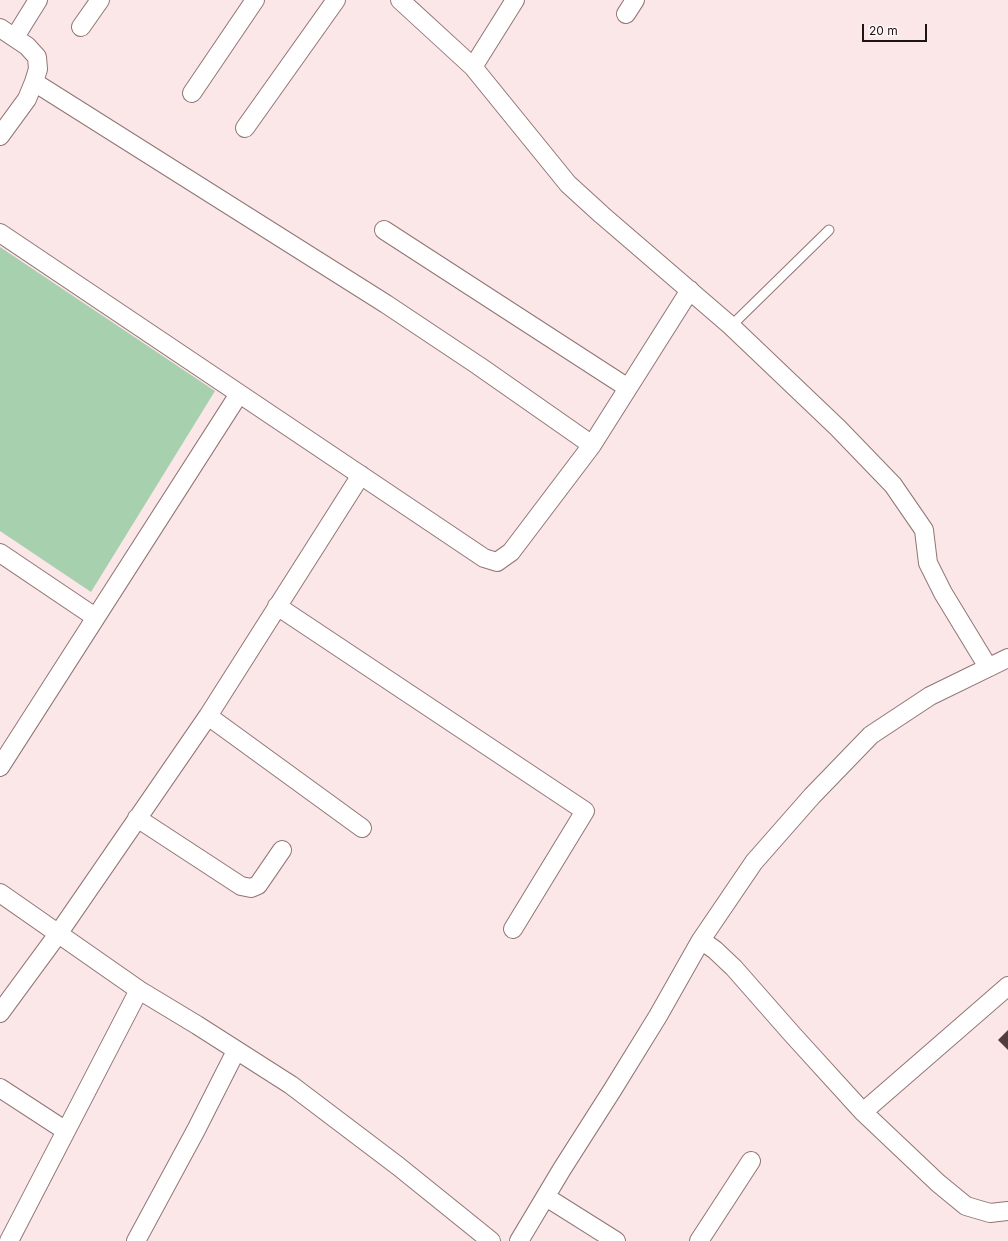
<!DOCTYPE html>
<html>
<head>
<meta charset="utf-8">
<style>
  body { margin:0 }
  #map { position:relative; width:1008px; height:1241px; overflow:hidden; background:#fbe7e8; font-family:Inter,sans-serif }
  canvas { display:block }
  .scale { position:absolute; left:862px; top:24px; width:65px; height:18px; box-sizing:border-box; border:2px solid #1d1313; border-top:0; padding-left:5px; font-size:12px; line-height:14px; white-space:nowrap; color:#1d1313; -webkit-text-stroke:3px #fff8f8; paint-order:stroke }
</style>
</head>
<body>
<div id="map">
<canvas width="1008" height="1241"></canvas>
<div class="scale">20 m</div>
</div>
<script>
const c = document.querySelector('canvas').getContext('2d');
c.lineJoin = 'round';
function fill(path, color) { c.fillStyle = color; c.fill(path, 'evenodd'); }
const shape = rows => new Path2D(rows.map(r => 'M' + r).join(''));
function strokePath(path, color, width, dash) { c.strokeStyle = color; c.lineWidth = width; c.lineCap = dash ? 'butt' : 'round'; c.setLineDash(dash || []); c.stroke(path); }
const green = shape([
  [0,247,215,391,91,592,0,531]
]);
const building = shape([
  [1008,1030,1008,1050,998,1040]
]);
const service = shape([
  [731,326,829,230]
]);
const minor = shape([
  [400,0,473,67,568,184,602,215,731,326,838,428,893,485,924,530,928,563,943,593,988,667],
  [626,14,635,0],
  [81,27,100,0],
  [0,28,27,46,37,57,38,69,34,82,27,99,0,136],
  [15,37,38,0],
  [473,67,515,0],
  [34,82,386,304,479,366,592,445],
  [192,93,255,0],
  [245,128,336,0],
  [384,230,628,388],
  [0,233,484,558,497,562,511,552,592,445,690,290],
  [0,553,95,617],
  [277,606,585,811,513,929],
  [208,716,362,828],
  [0,767,239,394],
  [137,818,241,886,251,888,258,885,282,850],
  [0,893,139,990,197,1025,291,1085,398,1166,491,1241],
  [701,940,715,950,734,968,792,1034,863,1112,938,1183,966,1206,990,1213,1008,1211],
  [0,1013,58,934,208,716,361,475],
  [0,1088,66,1131],
  [863,1112,1008,986],
  [546,1197,616,1241],
  [9,1241,139,990],
  [136,1241,196,1130,236,1051],
  [519,1241,562,1169,613,1089,658,1016,701,940,754,862,812,796,871,735,930,696,1008,658],
  [699,1241,751,1161]
]);
fill(green, '#a7d0ae');
fill(building, '#553c3d');
strokePath(service, '#917575', 11);
strokePath(minor, '#917575', 20);
strokePath(service, '#fff', 9);
strokePath(minor, '#fff', 18);
</script>
</body>
</html>
